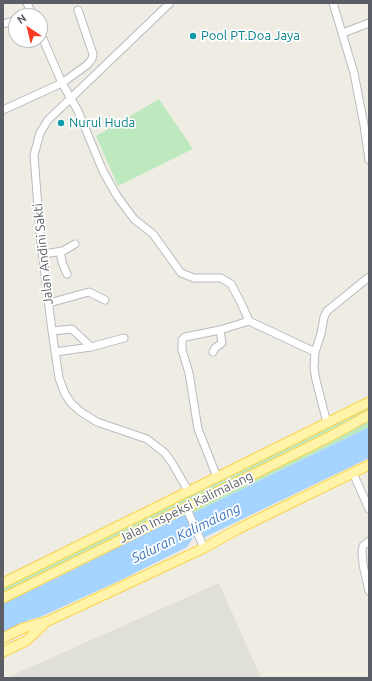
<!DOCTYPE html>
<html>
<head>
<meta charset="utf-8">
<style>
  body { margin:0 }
  #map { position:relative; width:372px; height:681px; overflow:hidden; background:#efede3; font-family:Ubuntu,sans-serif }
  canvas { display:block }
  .frame { position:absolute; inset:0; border:4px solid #5b5f65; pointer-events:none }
  .north { position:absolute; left:8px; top:8px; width:40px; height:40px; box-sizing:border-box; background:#fff; border:1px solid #bdbfc1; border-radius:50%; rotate:325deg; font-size:11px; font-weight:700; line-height:16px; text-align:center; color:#5b5f65 }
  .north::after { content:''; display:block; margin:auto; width:14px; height:18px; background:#f73b22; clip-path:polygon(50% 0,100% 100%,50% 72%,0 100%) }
</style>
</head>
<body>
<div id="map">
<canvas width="372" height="681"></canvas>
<div class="frame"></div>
<div class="north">N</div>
</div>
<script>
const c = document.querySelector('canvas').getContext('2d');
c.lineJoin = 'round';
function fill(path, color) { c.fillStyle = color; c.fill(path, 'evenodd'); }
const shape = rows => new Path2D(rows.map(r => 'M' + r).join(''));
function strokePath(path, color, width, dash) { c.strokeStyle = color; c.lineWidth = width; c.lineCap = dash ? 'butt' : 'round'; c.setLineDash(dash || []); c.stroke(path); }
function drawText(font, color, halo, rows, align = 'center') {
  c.font = font + ' Ubuntu,sans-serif'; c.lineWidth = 3.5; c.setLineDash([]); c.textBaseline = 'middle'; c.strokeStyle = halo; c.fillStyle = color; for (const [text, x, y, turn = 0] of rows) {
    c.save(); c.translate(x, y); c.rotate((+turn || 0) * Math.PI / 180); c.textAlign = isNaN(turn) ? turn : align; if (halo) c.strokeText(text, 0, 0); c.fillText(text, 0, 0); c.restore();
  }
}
const industrial = shape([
  [219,583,261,678,6,678]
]);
const green = shape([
  [159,99,193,149,118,186,96,136],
  [369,402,369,427,189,515,178,517,3,604,3,583]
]);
const water = shape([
  [369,427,369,458,203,538,200,533,194,536,187,547,121,580,40,617,29,620,3,633,3,604,178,517,189,515]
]);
const minor = shape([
  [27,3,33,16],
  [170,3,48,120,40,133,34,155,40,234,52,331,59,378,65,394,71,403,81,412,97,422,147,439,165,453,172,463,189,492],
  [333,3,354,73,364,125,369,160],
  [3,24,16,20],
  [40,32,62,83,78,111,103,171,117,196,134,219,153,234,181,273,194,278,221,278,231,284,241,303,249,321,315,352],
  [343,33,369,23],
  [3,110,62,83,87,65,92,59,93,54,78,10],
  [60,251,62,262,67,274],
  [43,254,63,251,75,244],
  [49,303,89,292,105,300],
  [52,331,72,329,91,347],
  [55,352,91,347,124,338],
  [213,352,215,348,222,343,220,330],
  [327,423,316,380,314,368,315,352,321,334,324,317,327,311,369,277],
  [353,473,369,509],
  [217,477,198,429,189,373,182,350,182,340,185,337,220,330,249,321],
  [186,507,204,548],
  [369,541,363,546,362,551,363,565,369,591]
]);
const major = shape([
  [3,583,369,402],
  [3,598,329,437,369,415],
  [3,638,23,628,48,621,204,548,238,529,369,465],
  [3,652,26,641,44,624]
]);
const markers = [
  [193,36,4,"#0f9aa8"],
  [61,123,4,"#0f9aa8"]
];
const cultureNames = [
  ["Pool PT.Doa Jaya",201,36],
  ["Nurul Huda",69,123]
];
const streetNames = [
  ["Jalan Andini Sakti",43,254,-96],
  ["Jalan Inspeksi Kalimalang",186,507,-26]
];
const waterNames = [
  ["Saluran Kalimalang",186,533,-26]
];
fill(industrial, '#e0dfd8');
fill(green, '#bee9bf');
fill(water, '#a4d4ff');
strokePath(minor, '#b8bbc1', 9);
strokePath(major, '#fcd34f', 11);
strokePath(minor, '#fff', 7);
strokePath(major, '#fff4a9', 9);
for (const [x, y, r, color] of markers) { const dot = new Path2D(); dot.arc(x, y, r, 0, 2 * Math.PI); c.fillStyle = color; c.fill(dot); strokePath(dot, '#fff', 1.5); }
drawText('13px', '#0d838f', '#fff', cultureNames, 'left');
drawText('13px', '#5b5f65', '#fff', streetNames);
drawText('italic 14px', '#3a78c3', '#fff', waterNames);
</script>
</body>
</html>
